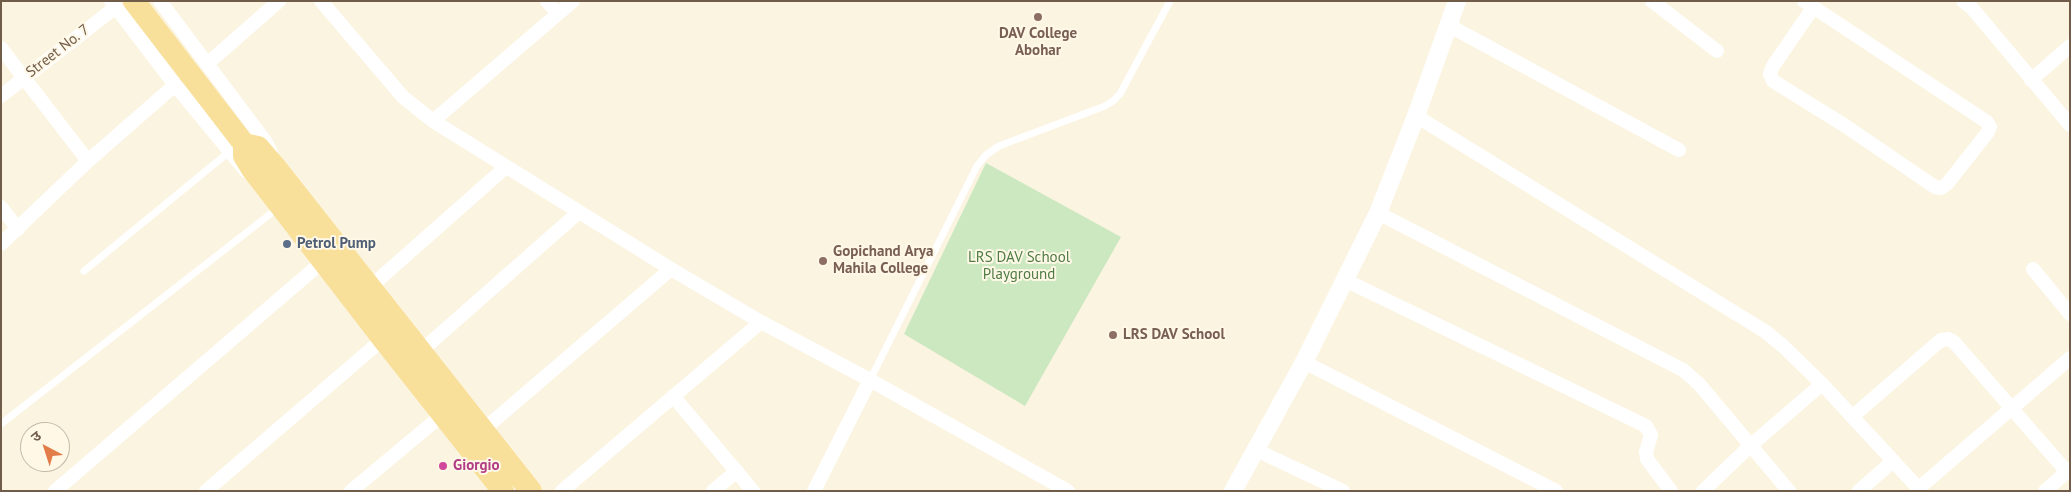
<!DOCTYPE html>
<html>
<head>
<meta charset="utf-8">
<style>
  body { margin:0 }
  #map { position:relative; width:2071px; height:492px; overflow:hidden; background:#fbf4e1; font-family:"PT Sans","Noto Sans Devanagari",sans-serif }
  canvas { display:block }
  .frame { position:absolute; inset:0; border:2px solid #715c49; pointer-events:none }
  .north { position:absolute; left:20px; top:422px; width:50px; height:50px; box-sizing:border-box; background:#fff8e7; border:1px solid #c6baa8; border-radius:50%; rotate:320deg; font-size:14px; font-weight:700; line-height:20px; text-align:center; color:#715c49 }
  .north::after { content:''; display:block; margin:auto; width:18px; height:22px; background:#e27c49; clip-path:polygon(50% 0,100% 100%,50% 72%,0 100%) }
</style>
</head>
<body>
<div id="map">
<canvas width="2071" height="492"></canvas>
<div class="frame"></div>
<div class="north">उ</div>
</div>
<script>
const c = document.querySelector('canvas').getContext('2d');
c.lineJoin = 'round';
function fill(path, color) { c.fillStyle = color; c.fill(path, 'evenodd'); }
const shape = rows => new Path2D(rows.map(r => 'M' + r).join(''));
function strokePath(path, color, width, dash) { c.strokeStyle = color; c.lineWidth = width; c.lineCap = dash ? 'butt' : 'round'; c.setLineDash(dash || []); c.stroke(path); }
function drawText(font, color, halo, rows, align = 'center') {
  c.font = font + ' "PT Sans",sans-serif'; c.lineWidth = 4; c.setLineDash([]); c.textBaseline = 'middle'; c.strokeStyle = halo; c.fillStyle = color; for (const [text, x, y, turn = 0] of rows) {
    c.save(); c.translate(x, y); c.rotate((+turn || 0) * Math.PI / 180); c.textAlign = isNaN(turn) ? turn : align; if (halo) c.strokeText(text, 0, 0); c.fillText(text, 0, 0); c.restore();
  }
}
const green = shape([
  [986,163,1121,237,1025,406,904,334]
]);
const service = shape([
  [84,271,229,152],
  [870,380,977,166,986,155,999,146,1105,106,1113,101,1120,94,1170,1],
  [1,424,278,208]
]);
const minor = shape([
  [111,1,175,85,246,171],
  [160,1,265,141,271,152],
  [321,1,403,97,433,121,671,269,761,322,870,380,1068,491],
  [547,1,558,14],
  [1652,1,1717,51],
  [1804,1,1987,122,1990,127,1988,132,1947,184,1941,188,1935,187,1844,125,1773,81,1770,74,1773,66,1813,8],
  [1963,1,1972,8,2070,125],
  [1448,25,1679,150],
  [1,48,88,161],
  [207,64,279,1],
  [2031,80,2070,46],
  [1,96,116,7],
  [1416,116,1766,332,1784,347,1822,384,1921,491],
  [433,121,573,1],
  [1,207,18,229],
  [1378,213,1683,370,1699,384,1789,491],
  [1,244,88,161,175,85],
  [2033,269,2070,314],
  [1345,280,1646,426,1651,435,1646,452,1647,459,1671,491],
  [369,288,506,167],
  [421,351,579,212],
  [1304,362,1556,491],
  [673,396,753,491],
  [1853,416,1941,340,1948,339,1954,342,2067,472],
  [483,430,671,269],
  [1256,450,1343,491],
  [1919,488,2070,358],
  [55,491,328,257],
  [206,491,383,339],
  [351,491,448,410],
  [562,491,761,322],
  [713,491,737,471],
  [814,491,870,380],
  [1703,491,1750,446,1822,384],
  [1859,491,1893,461],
  [2045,491,2070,469]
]);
const tertiary = shape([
  [1233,491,1304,362,1378,213,1416,116,1457,1]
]);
const primary = shape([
  [134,1,244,144,258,147,277,169,531,491],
  [244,144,244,156,252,169,383,339,503,491]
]);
const markers = [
  [1038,17,5,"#8d6e63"],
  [287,244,5,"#5c6f8a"],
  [823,261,5,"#8d6e63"],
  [1113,335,5,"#8d6e63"],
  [443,466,5,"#d1479c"]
];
const educationNames = [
  ["DAV College",1038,34,"center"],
  ["Abohar",1038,51,"center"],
  ["Gopichand Arya",833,252],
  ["Mahila College",833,269],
  ["LRS DAV School",1123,335]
];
const streetNames = [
  ["Street No. 7",58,51,-38]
];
const serviceNames = [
  ["Petrol Pump",297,244]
];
const parkNames = [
  ["LRS DAV School",1019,258],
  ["Playground",1019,275]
];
const hotelNames = [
  ["Giorgio",453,466]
];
fill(green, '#cce8c0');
strokePath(service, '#fff', 7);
strokePath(minor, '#fff', 14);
strokePath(tertiary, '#fff', 18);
strokePath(primary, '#f9e09a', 22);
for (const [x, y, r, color] of markers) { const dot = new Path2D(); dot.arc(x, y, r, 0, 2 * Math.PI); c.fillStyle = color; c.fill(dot); strokePath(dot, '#fff8e7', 2); }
drawText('bold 15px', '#785e54', '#fff8e7', educationNames, 'left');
drawText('15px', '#715c49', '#fff8e7', streetNames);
drawText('bold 15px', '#4e5e75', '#fff8e7', serviceNames, 'left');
drawText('15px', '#4f7c44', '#fff8e7', parkNames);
drawText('bold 15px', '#b23c85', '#fff8e7', hotelNames, 'left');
</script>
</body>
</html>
